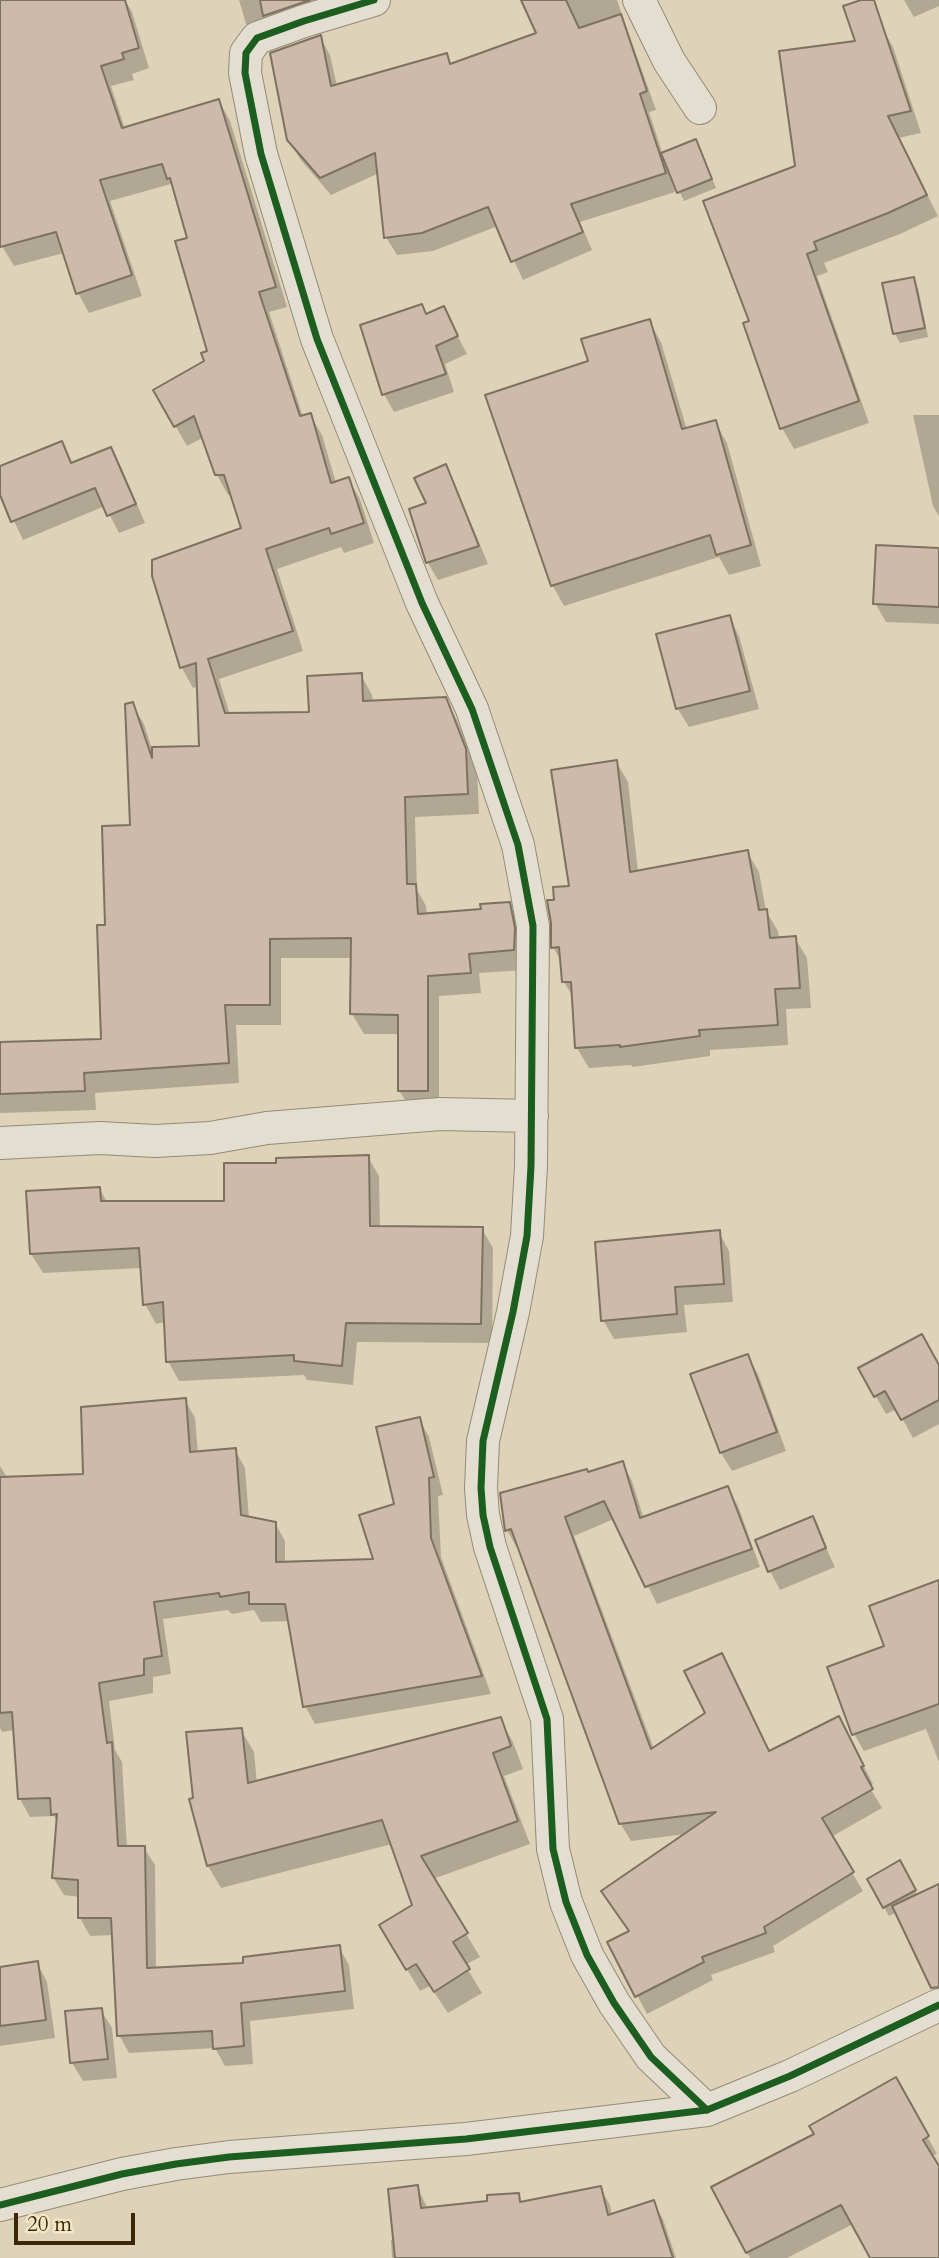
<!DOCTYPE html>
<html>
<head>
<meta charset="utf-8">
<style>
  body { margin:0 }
  #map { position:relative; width:939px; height:2258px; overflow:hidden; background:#ded3b8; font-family:Cardo,serif }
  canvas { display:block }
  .scale { position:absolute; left:14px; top:2213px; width:121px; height:32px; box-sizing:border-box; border:4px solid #3d2605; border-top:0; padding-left:9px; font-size:21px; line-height:24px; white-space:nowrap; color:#3d2605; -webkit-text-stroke:5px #f3e6c7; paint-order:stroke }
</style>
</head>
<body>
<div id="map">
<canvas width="939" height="2258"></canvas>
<div class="scale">20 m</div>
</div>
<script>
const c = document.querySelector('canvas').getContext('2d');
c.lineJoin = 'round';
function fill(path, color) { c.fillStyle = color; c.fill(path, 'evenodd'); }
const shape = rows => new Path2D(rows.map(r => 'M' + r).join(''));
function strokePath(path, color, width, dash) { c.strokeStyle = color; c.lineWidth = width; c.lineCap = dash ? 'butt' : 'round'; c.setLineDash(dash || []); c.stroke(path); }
const shadow = shape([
  [0,0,125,0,132,12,149,68,132,74,134,80,111,86,125,129,219,101,230,121,287,307,269,312,303,417,310,415,322,435,336,483,348,479,360,499,374,543,344,553,341,547,277,569,303,651,219,679,230,715,311,713,361,675,372,695,373,703,445,699,457,720,477,770,479,814,415,817,417,890,426,906,427,915,482,910,509,904,521,924,525,970,479,973,481,993,439,996,439,1110,411,1110,399,1090,399,1034,364,1034,352,1014,353,958,281,958,281,1025,236,1025,239,1083,95,1093,96,1110,0,1113,0,1044,103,1041,106,927,131,827,132,704,144,724,152,749,200,748,198,686,193,688,182,668,154,576,243,529,232,495,228,495,217,475,204,437,187,446,155,391,206,361,209,352,189,239,171,184,110,201,142,296,89,313,78,293,64,253,14,266,2,246,0,238],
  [239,0,384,0,257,42,246,24],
  [523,0,617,0,656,110,649,112,663,155,700,150,716,188,684,201,675,182,672,183,675,192,580,222,592,250,523,280,498,226,433,251,397,255,386,237,379,173,331,195,300,159,289,140,320,37,330,55,337,86,446,55,452,65,538,34],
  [904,0,939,0,939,6,914,17],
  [881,26,893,47,921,133,898,138,938,216,900,234,824,263,828,272,817,276,869,423,794,449,782,428,752,322,797,167],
  [913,279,918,288,928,337,900,343,895,334,884,285],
  [421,306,427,315,443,308,467,354,445,364,454,392,394,412,384,394],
  [649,321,661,342,687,430,715,422,727,443,761,566,729,575,719,557,564,606,553,586,487,396,590,362],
  [913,415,939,415,939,516,933,506],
  [61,443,73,464,110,449,121,467,145,523,119,533,105,506,23,540,0,491,0,468],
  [445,467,455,484,488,564,438,580,428,563,411,510,428,505],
  [939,549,939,624,886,622,875,603],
  [729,617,739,636,759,709,689,727,678,709,659,635],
  [616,761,628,782,638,872,747,852,759,872,766,911,778,931,779,939,795,938,807,958,811,1008,786,1009,788,1045,710,1050,710,1056,633,1067,631,1065,589,1068,577,1048,574,999,564,982,562,963,553,947,556,902,571,887],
  [368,1157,379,1176,380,1228,482,1229,493,1248,492,1343,357,1342,353,1385,307,1380,304,1375,179,1381,168,1361,166,1322,156,1324,145,1304,142,1268,43,1273,31,1254,99,1188,107,1202,226,1202,278,1165],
  [719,1232,729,1251,733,1302,684,1305,687,1332,614,1339,603,1320],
  [747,1356,758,1374,786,1451,732,1471,721,1453],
  [860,1368,939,1368,939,1424,913,1438,897,1409,886,1414],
  [185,1400,195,1418,198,1453,235,1450,245,1468,249,1519,275,1523,285,1541,285,1563,376,1560,396,1505,419,1419,429,1437,443,1495,438,1496,441,1557,491,1694,315,1724,305,1706,290,1621,261,1622,254,1610,232,1614,228,1610,163,1619,171,1674,153,1677,153,1693,109,1701,115,1750,122,1762,127,1848,144,1848,155,1865,156,1969,245,1965,339,1947,349,1965,354,2009,250,2021,253,2064,225,2066,215,2048,129,2053,119,2035,114,1935,90,1936,80,1918,80,1897,64,1895,53,1877,58,1824,54,1816,30,1817,20,1799,15,1730,2,1732,0,1728,0,1466,8,1479,85,1476],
  [622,1463,632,1481,644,1519,728,1488,738,1506,760,1567,657,1604,614,1519,574,1536,654,1749,707,1714,722,1655,770,1752,848,1736,873,1784,869,1786,882,1808,831,1837,863,1891,773,1946,775,1952,711,1975,713,1980,647,2014,610,1943,630,1933,603,1891,686,1834,631,1841,620,1823,519,1548,517,1548,507,1530,587,1474],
  [812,1518,835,1567,780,1590,770,1571],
  [939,1587,939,1762,926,1729,864,1751,854,1734,886,1647],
  [500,1719,513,1742,523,1769,504,1776,530,1844,433,1879,480,1957,465,1965,482,1993,448,2013,430,1986,420,1991,381,1926,415,1906,392,1844,221,1888,208,1866,191,1800,195,1799,241,1730,254,1752,257,1783],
  [899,1863,918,1896,939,1887,938,1994,897,1912,889,1916,869,1880],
  [37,1963,47,1982,55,2038,0,2046,0,1969],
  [101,2010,112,2028,117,2078,83,2081,72,2063,67,2013],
  [895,2079,937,2154,931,2156,939,2169,939,2258,872,2258,853,2224,787,2258,750,2258,713,2188,816,2135],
  [417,2187,428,2209,489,2202,518,2195,523,2203,600,2188,610,2205,612,2215,653,2202,663,2219,676,2258,392,2258,391,2240,395,2240]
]);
const building = shape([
  [0,0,125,0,139,48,122,53,124,59,101,66,122,128,219,99,276,287,259,292,300,416,311,413,331,483,349,477,364,523,331,534,329,528,266,549,293,631,208,659,225,713,309,712,307,676,362,673,363,701,446,697,466,749,468,794,405,797,407,884,416,884,418,914,481,909,480,904,510,902,515,928,514,950,469,954,471,973,428,976,428,1091,398,1091,398,1015,350,1014,351,938,270,939,270,1005,225,1005,229,1063,84,1073,85,1091,0,1094,0,1042,101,1039,97,925,105,925,102,826,130,825,125,704,133,702,152,758,152,747,199,746,196,663,180,668,152,576,152,560,241,528,224,475,215,475,194,416,174,427,153,390,204,361,201,353,207,351,175,241,187,238,170,178,167,179,162,164,100,180,132,275,76,294,56,232,0,247,0,0],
  [260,0,310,0,263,16,260,0],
  [521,0,566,0,579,28,621,14,647,91,640,94,666,173,571,204,583,232,511,262,488,207,422,233,384,238,375,153,320,178,287,140,270,53,321,35,331,86,447,53,450,64,536,33,521,0],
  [861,0,874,0,911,111,888,116,927,195,888,213,814,242,817,250,807,254,859,401,780,429,743,323,749,321,703,201,795,166,779,51,855,41,843,6,861,0],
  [696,139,712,179,677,193,661,153,696,139],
  [914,277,925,328,893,334,882,283,914,277],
  [422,304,426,314,444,306,458,336,436,346,446,374,382,395,360,325,422,304],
  [650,319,682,429,716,420,751,545,716,555,710,535,551,586,485,395,588,361,581,339,650,319],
  [62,441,71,463,111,447,136,504,107,516,95,488,11,522,0,495,0,466,62,441],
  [446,464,479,546,426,563,409,509,426,503,414,478,446,464],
  [876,545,939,548,939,607,873,604,876,545],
  [730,615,750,691,676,709,656,634,730,615],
  [617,760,630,872,748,850,759,910,767,909,770,938,796,936,800,988,775,989,778,1025,699,1030,700,1036,620,1047,620,1045,575,1048,571,982,562,982,559,947,551,948,551,923,547,900,554,900,553,887,569,886,551,770,617,760],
  [369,1155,370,1226,483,1227,481,1324,346,1323,342,1366,294,1361,294,1355,166,1362,163,1302,143,1305,139,1248,30,1254,26,1191,100,1187,101,1201,224,1201,224,1163,276,1163,276,1158,369,1155],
  [720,1230,724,1284,675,1287,677,1314,601,1321,595,1242,720,1230],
  [922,1334,939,1365,939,1400,901,1420,885,1391,874,1397,858,1368,922,1334],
  [748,1354,777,1432,720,1453,690,1374,748,1354],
  [186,1398,190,1452,236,1448,241,1515,276,1522,276,1562,373,1559,359,1515,394,1504,376,1427,420,1417,434,1477,429,1478,431,1538,482,1676,303,1707,285,1604,249,1604,249,1592,220,1597,219,1593,154,1602,162,1656,144,1659,144,1675,99,1683,107,1743,112,1742,118,1846,145,1846,147,1968,243,1963,243,1957,340,1945,345,1991,241,2003,244,2046,213,2049,212,2031,117,2036,111,1918,78,1918,78,1880,52,1878,57,1814,51,1815,50,1798,18,1799,12,1712,0,1713,0,1477,83,1474,81,1407,186,1398],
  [623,1461,640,1518,728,1486,752,1549,645,1587,604,1501,565,1517,651,1749,705,1713,684,1671,722,1653,769,1751,839,1716,864,1766,861,1767,873,1789,822,1818,854,1872,764,1927,766,1933,702,1957,704,1962,635,1997,607,1942,629,1931,601,1891,716,1812,619,1824,511,1529,505,1531,500,1493,587,1469,588,1472,623,1461],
  [813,1516,826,1548,768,1572,755,1540,813,1516],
  [939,1580,939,1704,852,1735,827,1667,884,1646,869,1606,939,1580],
  [501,1717,511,1746,493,1753,518,1821,421,1856,468,1933,453,1942,470,1969,434,1992,416,1964,406,1970,379,1925,412,1905,382,1820,207,1866,189,1799,193,1798,186,1732,242,1728,248,1783,501,1717],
  [900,1860,916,1890,883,1908,867,1879,900,1860],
  [939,1884,939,1987,931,1988,892,1906,939,1884],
  [38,1961,46,2020,0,2026,0,1967,38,1961],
  [102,2008,108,2059,70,2063,65,2011,102,2008],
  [896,2077,929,2136,923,2140,939,2166,939,2258,870,2258,841,2205,746,2253,711,2187,814,2134,809,2126,896,2077],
  [418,2185,421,2208,487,2201,487,2195,519,2193,520,2202,601,2186,608,2215,654,2200,673,2258,395,2258,388,2189,418,2185]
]);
const minor = shape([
  [374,0,304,21,257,38,246,53,245,73,261,154,317,339,422,603,472,709,518,845,533,926,531,1166,527,1236,513,1312,483,1441,481,1488,483,1515,490,1547,547,1719,553,1849,566,1902,587,1955,614,2003,651,2057,707,2110],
  [639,0,669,61,700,108],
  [0,1143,100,1138,155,1141,210,1138,267,1128,440,1114,532,1116],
  [0,2205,122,2174,176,2164,229,2157,466,2139,707,2110,790,2076,939,2005]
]);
const cycleway = shape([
  [374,0,304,21,257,38,246,53,245,73,261,154,317,339,422,603,472,709,518,845,533,926,531,1166,527,1236,513,1312,483,1441,481,1488,483,1515,490,1547,547,1719,553,1849,566,1902,587,1955,614,2003,651,2057,707,2110],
  [0,2205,122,2174,176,2164,229,2157,466,2139,707,2110,790,2076,939,2005]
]);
fill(shadow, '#0003');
fill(building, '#cdbaaa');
strokePath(building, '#7c725f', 2);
strokePath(minor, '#938a77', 34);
strokePath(minor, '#e4ded1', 32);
strokePath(cycleway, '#1b5e20', 7);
</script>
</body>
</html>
